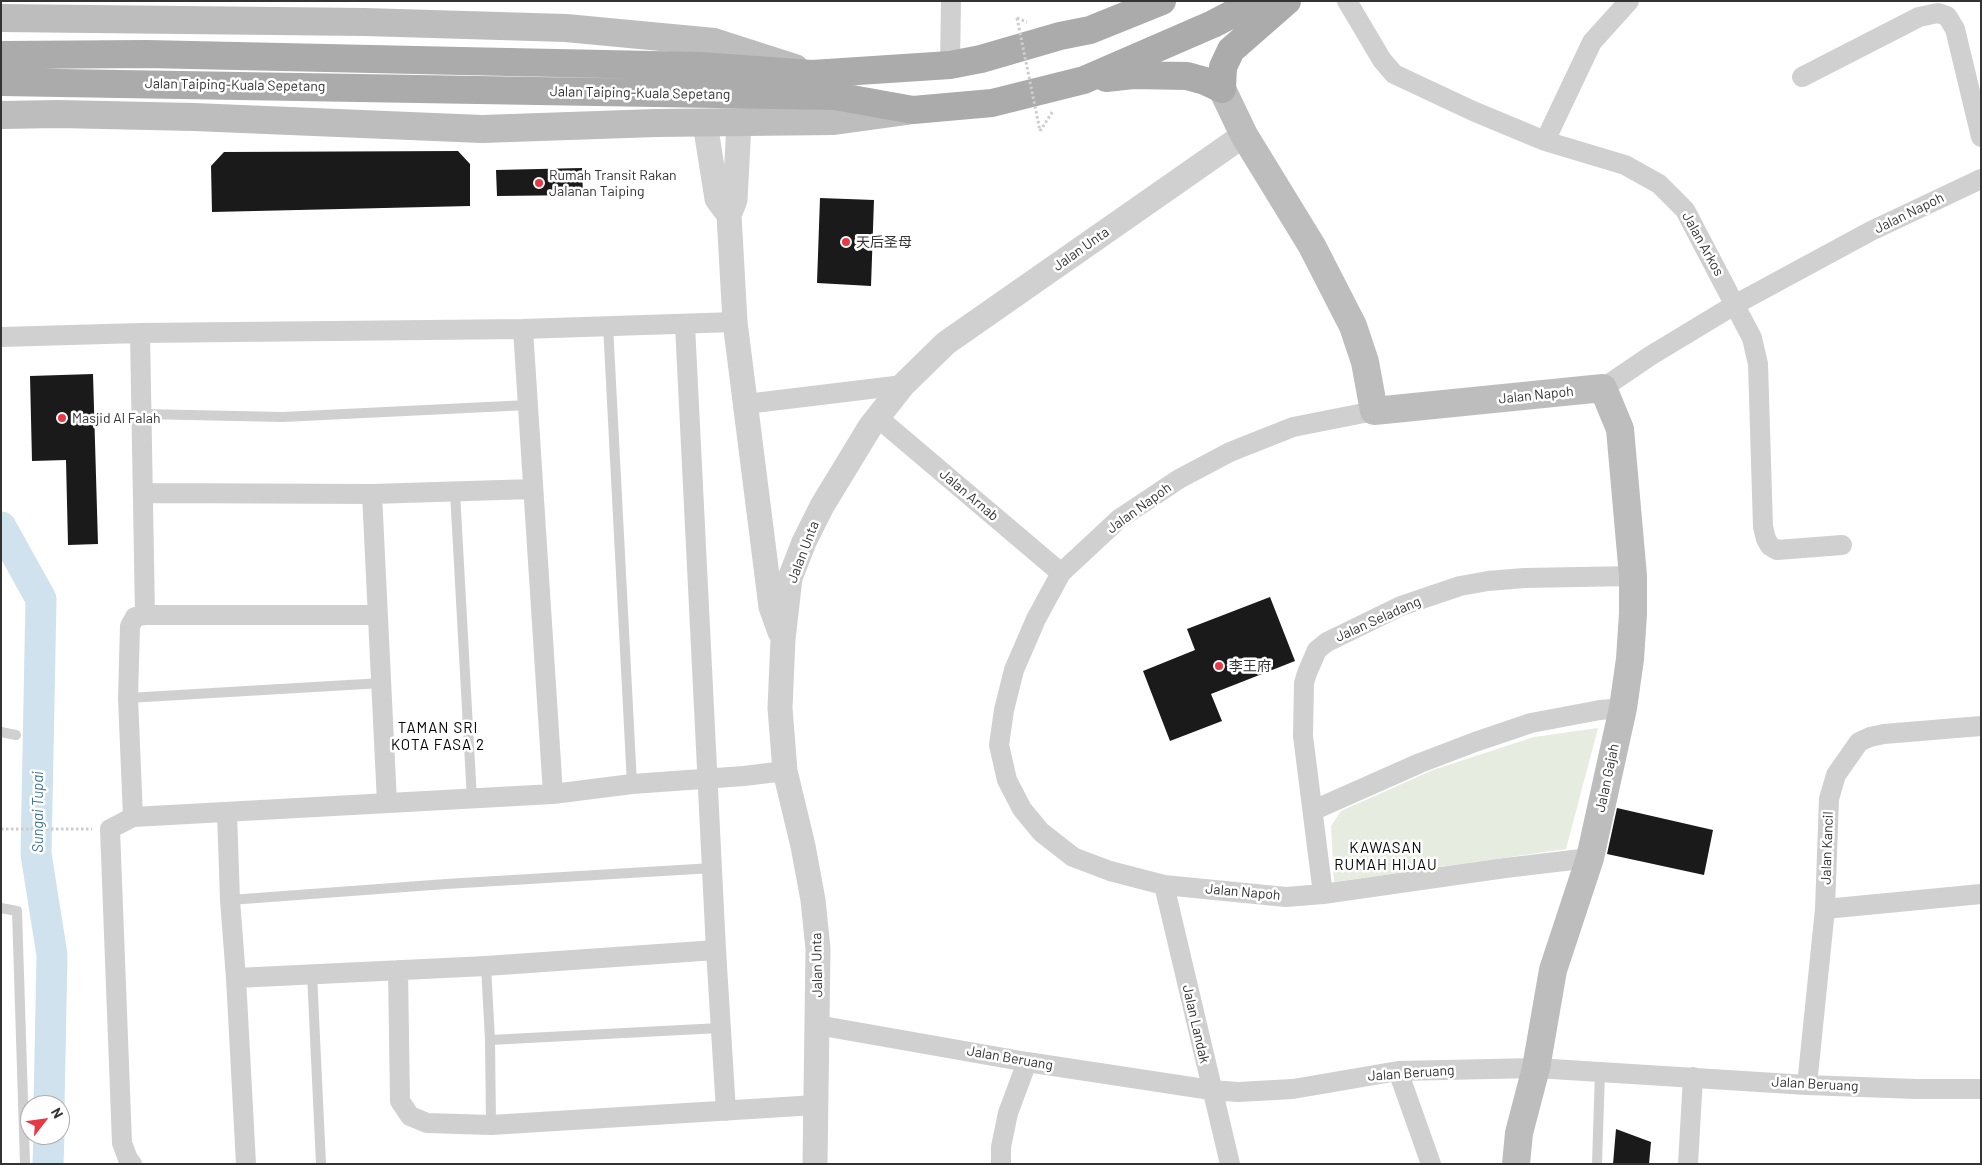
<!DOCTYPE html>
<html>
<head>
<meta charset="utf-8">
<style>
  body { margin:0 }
  #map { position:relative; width:1982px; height:1165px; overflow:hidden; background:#fff; font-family:Barlow,sans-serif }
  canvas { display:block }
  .frame { position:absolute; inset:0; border:2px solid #333; pointer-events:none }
  .north { position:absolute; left:20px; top:1095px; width:50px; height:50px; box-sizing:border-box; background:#fff; border:1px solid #adadad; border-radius:50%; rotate:60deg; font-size:14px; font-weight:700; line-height:20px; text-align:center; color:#333 }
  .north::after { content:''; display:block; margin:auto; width:18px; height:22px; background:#e63946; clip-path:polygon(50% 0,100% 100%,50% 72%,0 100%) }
</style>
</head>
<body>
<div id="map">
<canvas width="1982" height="1165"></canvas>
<div class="frame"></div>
<div class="north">N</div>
</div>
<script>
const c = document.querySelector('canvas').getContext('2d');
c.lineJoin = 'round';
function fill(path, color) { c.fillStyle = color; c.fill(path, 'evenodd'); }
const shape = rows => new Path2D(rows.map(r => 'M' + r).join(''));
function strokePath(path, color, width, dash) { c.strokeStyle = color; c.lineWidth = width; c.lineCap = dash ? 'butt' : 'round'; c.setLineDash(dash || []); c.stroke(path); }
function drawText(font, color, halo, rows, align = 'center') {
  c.font = font + ' Barlow,"Noto Sans SC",sans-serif'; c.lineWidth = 5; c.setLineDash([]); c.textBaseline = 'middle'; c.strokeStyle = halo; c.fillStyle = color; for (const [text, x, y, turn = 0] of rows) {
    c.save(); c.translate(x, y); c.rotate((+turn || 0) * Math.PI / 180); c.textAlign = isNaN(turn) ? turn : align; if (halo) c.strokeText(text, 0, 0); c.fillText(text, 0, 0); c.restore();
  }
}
const green = shape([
  [1598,728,1566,849,1334,882,1331,826,1341,811,1433,770,1534,737]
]);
const river = shape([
  [1,527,41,599,36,854,52,955,49,1105],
  [48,1164,49,1135]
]);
const building = shape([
  [458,151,470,164,470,206,212,212,211,166,224,152],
  [582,168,583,195,497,196,496,170],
  [820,198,874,200,871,286,817,283],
  [93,374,98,544,68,545,66,460,32,461,30,376],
  [1270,597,1295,661,1211,694,1222,721,1170,741,1143,671,1195,650,1187,629],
  [1617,808,1713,830,1704,875,1607,854],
  [1616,1129,1651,1142,1649,1164,1613,1164]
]);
const path = shape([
  [1017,18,1027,22],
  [1040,131,1053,111],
  [1,829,92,829]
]);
const service = shape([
  [608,325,632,784],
  [142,414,283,417,528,405],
  [455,492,472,800],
  [128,698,382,683],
  [1,732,16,735],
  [230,900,446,884,713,868],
  [1,908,17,911,25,1164],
  [486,966,490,1040,491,1125],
  [312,974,321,1164],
  [490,1040,720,1028],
  [1597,1164,1600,1072]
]);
const minor = shape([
  [1347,1,1382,60,1394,74,1473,111,1545,141,1625,165,1659,184,1685,210,1752,338,1758,364,1763,527,1766,539,1770,546,1777,550,1842,545],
  [950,65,951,1],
  [1802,77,1919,17,1938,13,1947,16,1955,29,1981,137],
  [1545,141,1592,42,1629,1],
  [685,325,716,950,726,1111],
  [523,329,553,794],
  [1,337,140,333,523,329,735,322],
  [1603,388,1650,356,1736,304,1871,231,1981,179],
  [746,404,903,385],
  [1374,411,1293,427,1230,452,1179,479,1119,519,1061,573,1036,619,1014,670,1004,710,999,745,1007,780,1022,809,1041,832,1073,857,1110,871,1164,885,1286,897,1323,894,1505,868,1590,858],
  [877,417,1061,573],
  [144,493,372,494,533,489],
  [372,494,387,803],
  [145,615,377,615],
  [1314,810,1420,763,1475,742,1531,723,1600,710,1623,708],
  [227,812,230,900,236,978,246,1164],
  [133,817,128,698,130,626,135,617,145,615,140,333],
  [1164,885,1230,1164],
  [1323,894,1303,736,1304,683,1307,673,1317,650,1327,642,1401,606,1460,586,1488,581,1524,578,1633,576],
  [1825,909,1981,894],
  [398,970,400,1101,410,1116,427,1123,491,1125,816,1105],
  [236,978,486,966,716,950],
  [817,1025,1027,1062,1211,1090,1238,1092,1293,1089,1398,1071,1536,1068,1807,1085,1916,1089,1981,1089],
  [1398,1071,1431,1164],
  [1807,1085,1825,909,1829,799,1836,775,1859,742,1870,737,1884,734,1981,726],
  [132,1164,128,1159,122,1143,110,829,133,817,553,794,632,784,744,776,785,771],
  [1001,1164,1001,1147,1008,1113,1027,1062],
  [1688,1164,1693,1077]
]);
const tertiary = shape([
  [705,123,717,199,729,215],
  [739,123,735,200,729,215,735,322,771,607,780,632],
  [815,1164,818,949,813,900,803,846,785,771,780,708,783,639,790,578,804,542,822,506,870,427,903,385,946,343,1244,135]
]);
const secondary = shape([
  [1,18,365,22,566,28,714,42,795,68],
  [1222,89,1244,135,1312,246,1353,326,1365,362,1374,411,1603,388,1620,429,1633,576,1633,614,1630,659,1623,708,1590,858,1553,970,1536,1068,1519,1133,1516,1164],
  [1,115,59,114,194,117,482,129,656,123,834,121,907,111]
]);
const primary = shape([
  [1,55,147,54,461,61,700,66,812,74,950,65,981,59,1060,36,1090,30,1162,1],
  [1106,78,1133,75,1187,76,1205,81,1222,89,1223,67,1231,50,1287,1],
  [1,82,835,96,913,110,992,103,1084,80,1213,24,1257,1]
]);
const pathBridge = shape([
  [1017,18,1040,131]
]);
const markers = [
  [539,183,5,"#e63946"],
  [846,242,5,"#e63946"],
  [62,418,5,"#e63946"],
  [1219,666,5,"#e63946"]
];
const streetNames = [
  ["Jalan Taiping-Kuala Sepetang",235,85,1],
  ["Jalan Taiping-Kuala Sepetang",640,93,1],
  ["Jalan Napoh",1909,213,-26],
  ["Jalan Arkos",1703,244,61],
  ["Jalan Unta",1081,249,-35],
  ["Jalan Napoh",1536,395,-6],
  ["Jalan Arnab",969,495,40],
  ["Jalan Napoh",1139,508,-36],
  ["Jalan Unta",803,552,-69],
  ["Jalan Seladang",1378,619,-24],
  ["Jalan Gajah",1607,778,-78],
  ["Jalan Kancil",1827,848,-88],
  ["Jalan Napoh",1243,892,5],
  ["Jalan Unta",817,965,-91],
  ["Jalan Landak",1196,1024,77],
  ["Jalan Beruang",1010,1058,10],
  ["Jalan Beruang",1411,1073,-4],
  ["Jalan Beruang",1815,1084,3]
];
const poiNames = [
  ["Rumah Transit Rakan",549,175],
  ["Jalanan Taiping",549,191],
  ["天后圣母",856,242],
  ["Masjid Al Falah",72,418],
  ["李王府",1229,666]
];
const neighbourhoodNames = [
  ["TAMAN SRI",438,728],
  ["KOTA FASA 2",438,745],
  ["KAWASAN",1386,848],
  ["RUMAH HIJAU",1386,865]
];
const waterNames = [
  ["Sungai Tupai",38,812,-90]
];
fill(green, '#e6ecdf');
strokePath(river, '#cfe2ee', 31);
fill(building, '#1a1a1a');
strokePath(path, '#cdcdcd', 3, [2.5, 2.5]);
strokePath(service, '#d0d0d0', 10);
strokePath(minor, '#d0d0d0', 20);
strokePath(tertiary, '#d0d0d0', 25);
strokePath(secondary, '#bdbdbd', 28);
strokePath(primary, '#ababab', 28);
strokePath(pathBridge, '#cdcdcd', 3, [2.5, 2.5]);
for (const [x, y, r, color] of markers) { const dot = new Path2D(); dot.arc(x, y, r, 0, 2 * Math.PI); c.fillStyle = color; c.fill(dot); strokePath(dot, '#fff', 2); }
drawText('14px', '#333', '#fff', streetNames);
drawText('14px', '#333', '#fff', poiNames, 'left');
c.letterSpacing = '1px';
drawText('15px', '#000', '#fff', neighbourhoodNames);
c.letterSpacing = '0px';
drawText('italic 15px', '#3f7597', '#fff', waterNames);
</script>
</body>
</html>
